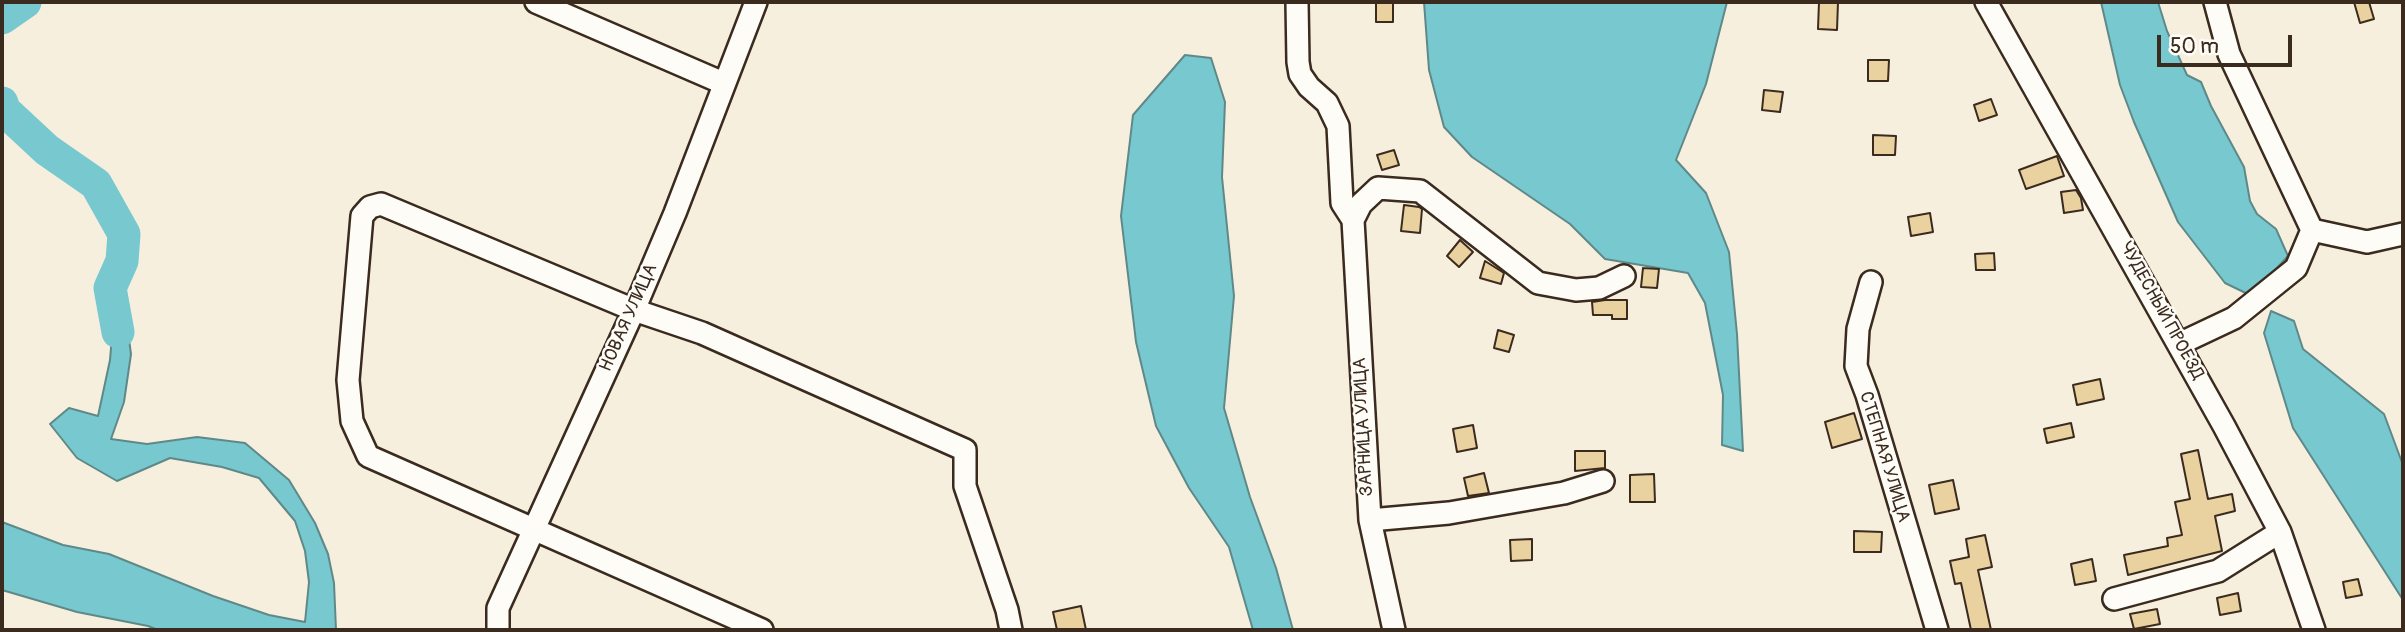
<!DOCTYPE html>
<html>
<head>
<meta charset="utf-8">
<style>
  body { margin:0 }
  #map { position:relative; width:2405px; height:632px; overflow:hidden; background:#f7efdd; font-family:Pangolin,sans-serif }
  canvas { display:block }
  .frame { position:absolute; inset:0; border:4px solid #3b2a1e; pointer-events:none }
  .scale { position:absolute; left:2157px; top:35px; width:135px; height:32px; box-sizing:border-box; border:4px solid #3b2a1e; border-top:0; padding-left:9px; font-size:21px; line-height:24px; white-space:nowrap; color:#3b2a1e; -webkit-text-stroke:5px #fdfcf7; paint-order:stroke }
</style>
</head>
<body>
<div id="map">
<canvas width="2405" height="632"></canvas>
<div class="frame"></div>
<div class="scale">50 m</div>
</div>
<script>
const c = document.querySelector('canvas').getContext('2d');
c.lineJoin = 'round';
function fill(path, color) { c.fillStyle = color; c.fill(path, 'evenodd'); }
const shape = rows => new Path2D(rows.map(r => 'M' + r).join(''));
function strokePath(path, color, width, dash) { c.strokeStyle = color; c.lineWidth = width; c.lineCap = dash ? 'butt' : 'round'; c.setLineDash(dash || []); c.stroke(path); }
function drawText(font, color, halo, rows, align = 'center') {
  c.font = font + ' Pangolin,sans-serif'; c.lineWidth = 5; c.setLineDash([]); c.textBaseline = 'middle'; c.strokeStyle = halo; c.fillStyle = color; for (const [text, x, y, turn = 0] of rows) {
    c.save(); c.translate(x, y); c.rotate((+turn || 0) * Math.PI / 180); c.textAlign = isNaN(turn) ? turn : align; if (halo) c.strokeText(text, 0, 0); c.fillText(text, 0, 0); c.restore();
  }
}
const water = shape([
  [1424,2,1727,2,1706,84,1676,160,1706,193,1729,252,1737,334,1743,451,1722,445,1723,395,1705,303,1688,273,1605,259,1570,224,1472,157,1444,127,1429,70,1424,2],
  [2101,2,2158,2,2167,31,2187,75,2201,82,2211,106,2244,167,2250,201,2257,214,2276,229,2288,256,2276,269,2266,291,2256,298,2225,283,2178,222,2134,122,2120,85,2101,2],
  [1185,55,1211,58,1225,102,1222,177,1234,296,1224,408,1250,497,1276,568,1293,630,1253,630,1229,547,1189,488,1156,426,1136,342,1121,216,1133,115,1185,55],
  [110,288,127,325,131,354,124,402,111,439,147,444,197,437,245,443,289,480,315,523,328,554,334,583,336,630,158,630,148,626,77,612,2,590,2,522,63,545,109,554,213,596,269,615,305,622,309,582,305,551,295,521,259,478,222,467,170,458,117,481,77,458,50,424,69,408,98,416,110,360,113,324,110,288],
  [2271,311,2294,321,2303,349,2384,414,2403,465,2403,600,2293,428,2264,333,2271,311]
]);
const river = shape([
  [2,18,25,2],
  [2,103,4,110,47,150,96,184,124,234,122,261,110,288,118,332]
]);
const building = shape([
  [1819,2,1838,2,1837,30,1818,29,1819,2],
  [2354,2,2369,2,2374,19,2360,23,2354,2],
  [1376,3,1393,3,1393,22,1376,22,1376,3],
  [1868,60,1889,60,1888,81,1868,81,1868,60],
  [1764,90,1783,92,1780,112,1762,110,1764,90],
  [1991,99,1997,115,1979,121,1974,105,1991,99],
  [1873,135,1896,136,1895,155,1873,155,1873,135],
  [1394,150,1399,165,1382,170,1377,155,1394,150],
  [2057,156,2064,176,2026,189,2019,170,2057,156],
  [2076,190,2081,198,2083,210,2064,213,2061,192,2076,190],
  [1404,205,1419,207,1422,209,1420,233,1401,231,1404,205],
  [1930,213,1933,232,1911,236,1908,217,1930,213],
  [1460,240,1473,252,1459,267,1447,256,1460,240],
  [1994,253,1995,270,1976,270,1975,254,1994,253],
  [1485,261,1504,273,1501,284,1480,278,1485,261],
  [1643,268,1659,269,1657,288,1641,287,1643,268],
  [1605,300,1627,300,1627,319,1612,319,1612,315,1593,315,1592,302,1605,300],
  [1498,330,1514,335,1509,352,1494,348,1498,330],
  [2100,379,2104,399,2077,405,2073,385,2100,379],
  [1854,413,1862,439,1832,448,1825,422,1854,413],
  [2071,423,2074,437,2047,443,2044,429,2071,423],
  [1473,425,1477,448,1457,452,1453,429,1473,425],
  [2198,450,2208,499,2232,494,2235,511,2215,516,2222,551,2128,575,2124,555,2168,546,2167,538,2182,535,2175,502,2190,499,2181,454,2198,450],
  [1575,451,1605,451,1605,468,1575,471,1575,451],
  [1484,473,1489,493,1468,496,1464,478,1484,473],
  [1654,474,1655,502,1630,502,1630,475,1654,474],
  [1953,480,1959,509,1935,514,1929,485,1953,480],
  [1854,531,1882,532,1881,552,1854,552,1854,531],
  [1985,535,1992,567,1978,570,1991,630,1971,630,1961,583,1955,584,1950,561,1969,557,1966,539,1985,535],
  [1532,539,1532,560,1511,561,1510,540,1532,539],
  [2092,559,2096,581,2075,585,2071,564,2092,559],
  [2358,579,2362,595,2346,598,2343,582,2358,579],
  [2238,593,2241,611,2220,615,2217,598,2238,593],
  [1081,606,1086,630,1057,630,1053,612,1081,606],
  [2157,609,2160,624,2134,629,2130,614,2157,609]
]);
const minor = shape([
  [536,2,723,83],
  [1297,2,1298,62,1300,74,1309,87,1327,103,1338,126,1342,203,1353,220,1370,520,1394,630],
  [1986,2,2224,426,2280,532,2314,630],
  [1353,220,1361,204,1378,188,1420,191,1538,283,1576,290,1599,288,1624,276],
  [2312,230,2367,242,2403,234],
  [1871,282,1858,329,1856,366,1867,395,1937,630],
  [2179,344,2234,318,2296,268,2312,230,2229,54,2215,2],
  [1370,520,1449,513,1564,493,1603,481],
  [2114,599,2218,571,2280,532],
  [498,630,498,608,634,310,675,213,756,2],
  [762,630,368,456,352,421,348,380,362,216,370,207,381,204,634,310,702,333,965,450,965,486,1007,610,1011,630]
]);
const streetNames = [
  ["ЧУДЕСНЫЙ ПРОЕЗД",2161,311,61],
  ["НОВАЯ УЛИЦА",629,318,-66],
  ["ЗАРНИЦА УЛИЦА",1364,427,-93],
  ["СТЕПНАЯ УЛИЦА",1884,457,73]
];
fill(water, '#77c8cf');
strokePath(water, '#5f8988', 2);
strokePath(river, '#77c8cf', 33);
fill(building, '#ead1a0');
strokePath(building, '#3b2a1e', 2);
strokePath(minor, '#3b2a1e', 26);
strokePath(minor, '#fdfcf7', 21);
drawText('18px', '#3b2a1e', '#fdfcf7', streetNames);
</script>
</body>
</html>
